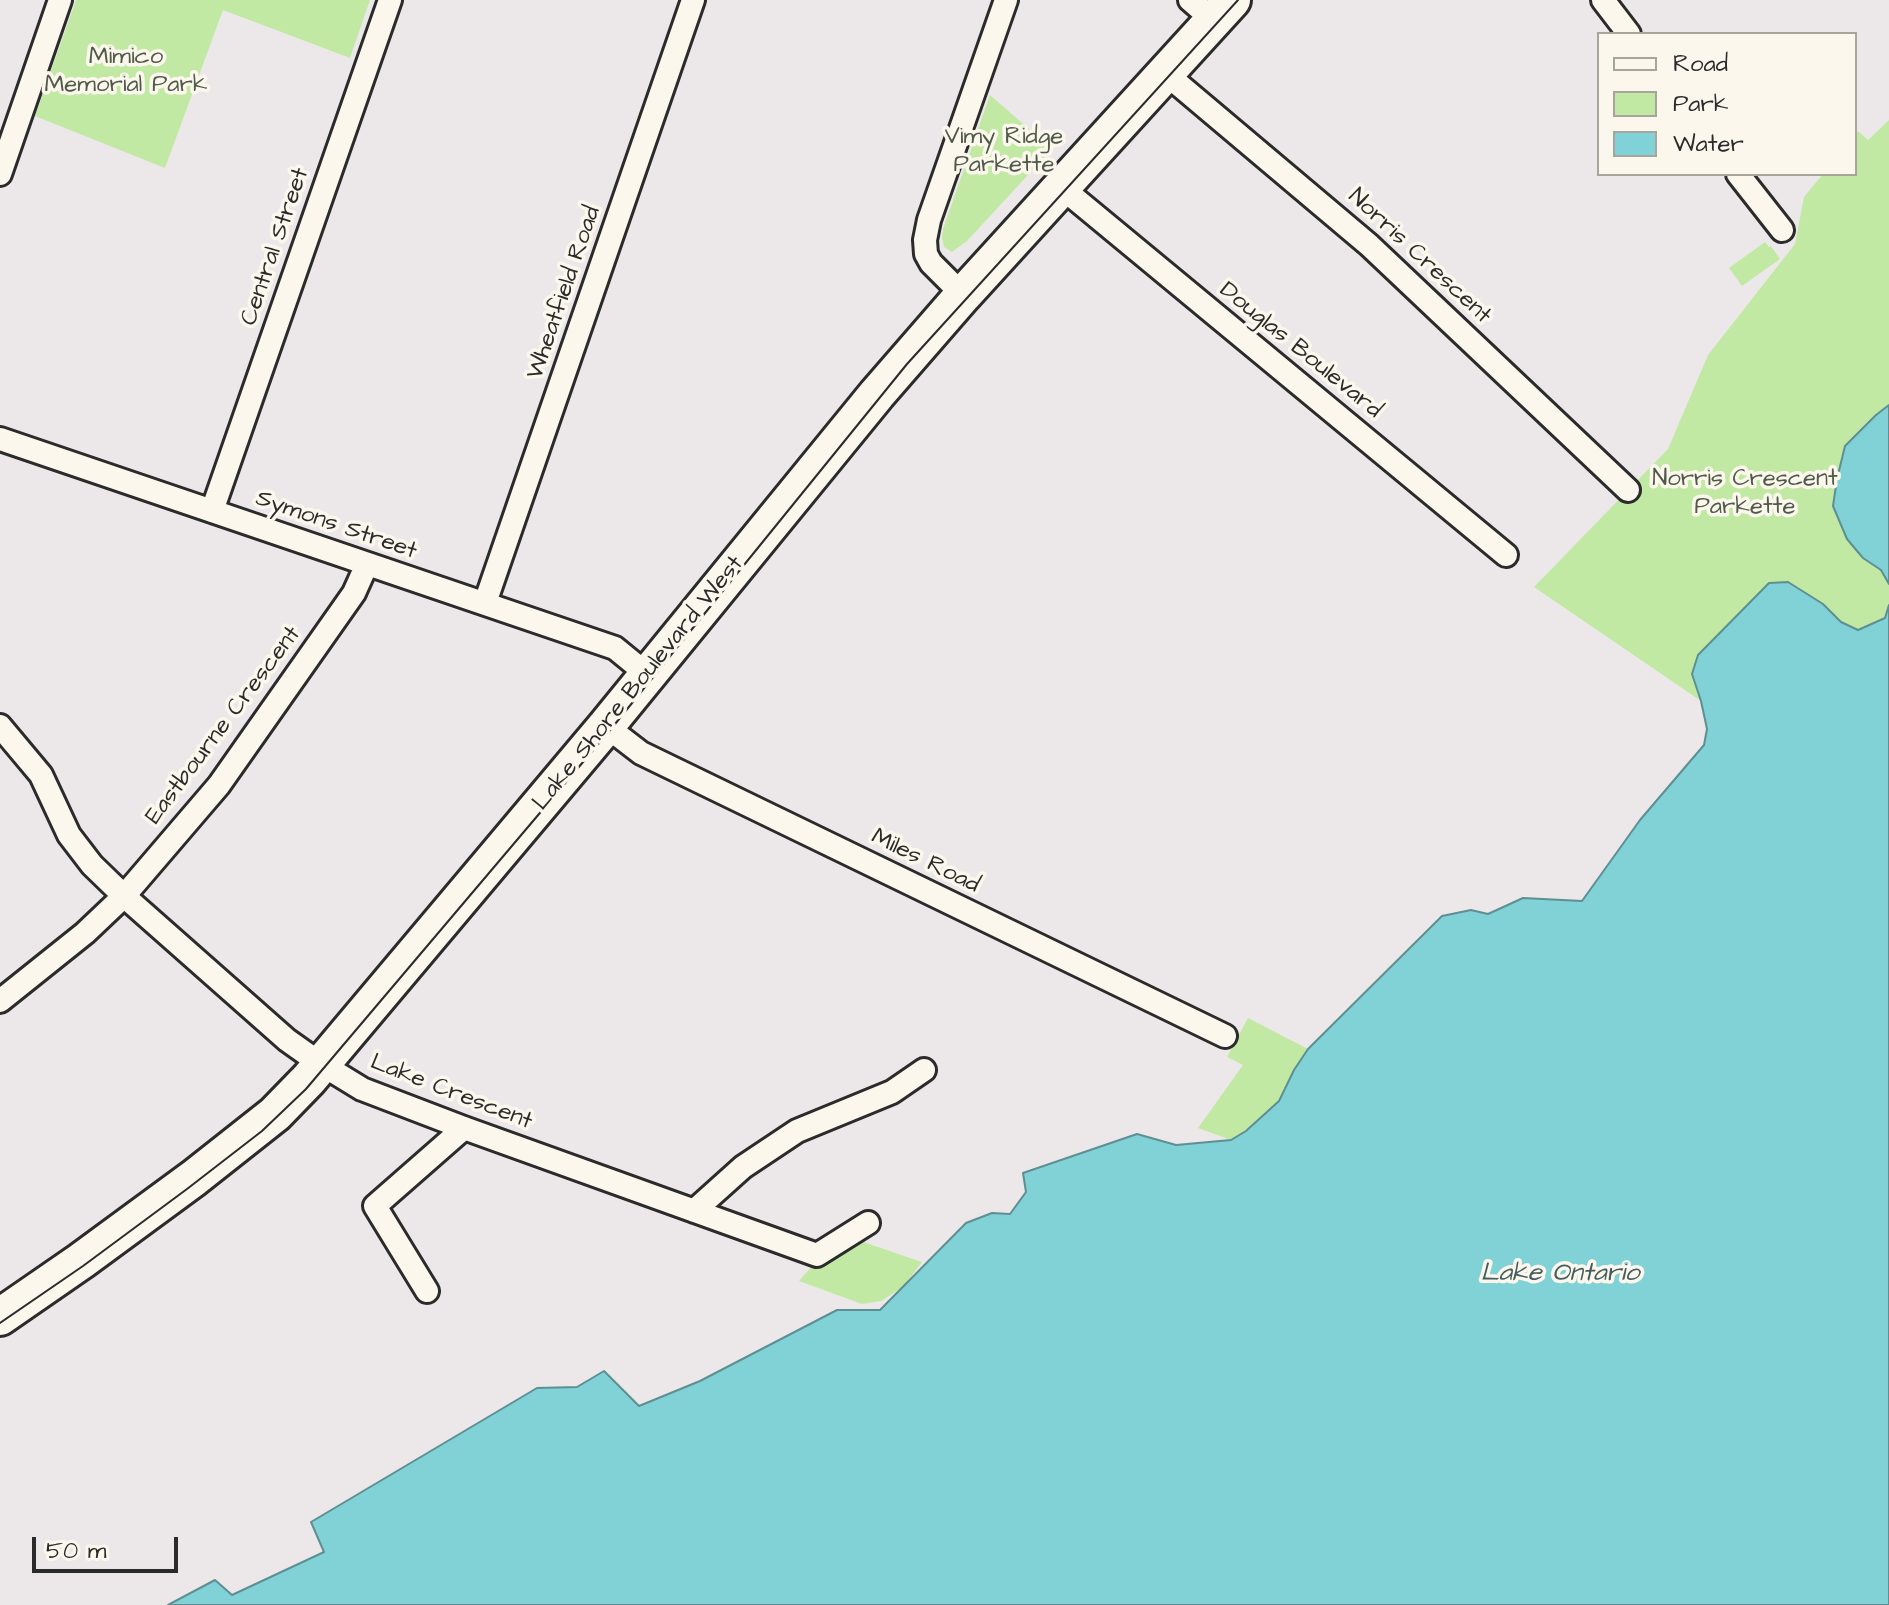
<!DOCTYPE html>
<html>
<head>
<meta charset="utf-8">
<style>
  body { margin:0 }
  #map { position:relative; width:1889px; height:1605px; overflow:hidden; background:#ece8e9; font-family:"Architects Daughter",sans-serif }
  canvas { display:block }
  .legend { position:absolute; left:1597px; top:32px; width:260px; height:144px; box-sizing:border-box; background:#fbf7ec; border:2px solid #a8a59f; margin:0; padding:10px 14px; list-style:none; font-size:24px; color:#2b2b2b }
  .legend li { display:flex; align-items:center; gap:16px; height:40px }
  .legend b { width:40px; border:2px solid #a8a59f }
  .scale { position:absolute; left:32px; top:1537px; width:146px; height:36px; box-sizing:border-box; border:4px solid #2b2b2b; border-top:0; padding-left:10px; font-size:24px; line-height:28px; white-space:nowrap; color:#2b2b2b; -webkit-text-stroke:6px #fbf7ec; paint-order:stroke }
</style>
</head>
<body>
<div id="map">
<canvas width="1889" height="1605"></canvas>
<ul class="legend">
<li><b style="height:10px;background:#fbf7ec"></b>Road</li>
<li><b style="height:22px;background:#c1e9a4"></b>Park</li>
<li><b style="height:22px;background:#80d2d7"></b>Water</li>
</ul>
<div class="scale">50 m</div>
</div>
<script>
const c = document.querySelector('canvas').getContext('2d');
c.lineJoin = 'round';
function fill(path, color) { c.fillStyle = color; c.fill(path, 'evenodd'); }
const shape = rows => new Path2D(rows.map(r => 'M' + r).join(''));
function strokePath(path, color, width, dash) { c.strokeStyle = color; c.lineWidth = width; c.lineCap = dash ? 'butt' : 'round'; c.setLineDash(dash || []); c.stroke(path); }
function drawText(font, color, halo, rows, align = 'center') {
  c.font = font + ' "Architects Daughter",sans-serif'; c.lineWidth = 7; c.setLineDash([]); c.textBaseline = 'middle'; c.strokeStyle = halo; c.fillStyle = color; for (const [text, x, y, turn = 0] of rows) {
    c.save(); c.translate(x, y); c.rotate((+turn || 0) * Math.PI / 180); c.textAlign = isNaN(turn) ? turn : align; if (halo) c.strokeText(text, 0, 0); c.fillText(text, 0, 0); c.restore();
  }
}
const green = shape([
  [76,0,370,0,350,58,223,10,165,168,35,116],
  [990,95,1052,149,967,241,952,252,944,247,942,238,943,229],
  [1889,120,1889,405,1876,415,1863,558,1881,570,1889,584,1889,605,1885,618,1858,630,1841,622,1823,604,1724,630,1698,655,1692,674,1701,701,1534,587,1668,449,1708,355,1795,244,1804,197,1823,174,1855,174,1855,135,1858,131,1868,140],
  [1765,242,1769,247,1771,246,1780,259,1742,286,1729,268],
  [1248,1018,1308,1049,1294,1070,1279,1101,1259,1122,1231,1140,1198,1128,1243,1065,1227,1057],
  [841,1233,872,1245,922,1262,903,1287,881,1301,862,1304,799,1281]
]);
const water = shape([
  [1889,405,1889,584,1881,570,1863,558,1847,539,1833,506,1837,479,1845,446,1876,415,1889,405],
  [1788,582,1823,604,1841,622,1858,630,1885,618,1889,605,1889,1605,168,1605,215,1580,232,1595,324,1552,311,1522,537,1388,577,1387,604,1371,639,1406,700,1381,837,1310,880,1310,966,1223,992,1213,1010,1214,1026,1192,1023,1173,1137,1134,1176,1145,1231,1140,1246,1131,1279,1101,1294,1070,1308,1049,1442,916,1471,910,1488,914,1523,898,1582,901,1640,820,1704,745,1707,729,1701,701,1692,674,1698,655,1769,583,1788,582]
]);
const street = shape([
  [1190,0,1213,20],
  [1603,0,1629,34],
  [1165,73,1369,245,1628,490],
  [0,174,60,0],
  [1738,174,1782,230],
  [1061,187,1506,555],
  [963,295,931,263,926,254,925,240,929,220,1006,0],
  [0,439,615,648,648,675],
  [212,511,390,0],
  [485,603,693,0],
  [0,726,41,775,69,835,92,865,124,896,287,1040,318,1062,362,1089,464,1128,817,1255,868,1223],
  [606,726,641,753,1225,1036],
  [0,1001,85,933,124,896,219,785,354,593,367,564],
  [694,1211,743,1167,797,1131,892,1092,924,1070],
  [427,1291,375,1206,464,1128]
]);
const primary = shape([
  [0,1317,81,1261,194,1178,275,1114,309,1079,606,726,877,394,963,295,1232,0]
]);
const tram = shape([
  [0,1323,83,1266,187,1189,262,1131,306,1089,611,729,907,364,1238,0]
]);
const parkNames = [
  ["Mimico",126,58],
  ["Memorial Park",126,86],
  ["Vimy Ridge",1004,138],
  ["Parkette",1004,166],
  ["Norris Crescent",1745,480],
  ["Parkette",1745,508]
];
const streetNames = [
  ["Central Street",276,247,-71],
  ["Norris Crescent",1419,257,43],
  ["Wheatfield Road",565,293,-71],
  ["Douglas Boulevard",1300,351,39],
  ["Symons Street",336,526,19],
  ["Lake Shore Boulevard West",639,684,-51],
  ["Eastbourne Crescent",224,726,-53],
  ["Miles Road",925,862,26],
  ["Lake Crescent",451,1093,21]
];
const waterNames = [
  ["Lake Ontario",1560,1275]
];
fill(green, '#c1e9a4');
fill(water, '#80d2d7');
strokePath(water, '#5e8f92', 2);
strokePath(street, '#2b2b2b', 28);
strokePath(primary, '#2b2b2b', 42);
strokePath(street, '#fbf7ec', 22);
strokePath(primary, '#fbf7ec', 36);
strokePath(tram, '#2b2b2b', 2);
drawText('24px', '#505a49', '#fbf7ec', parkNames);
drawText('24px', '#2b2b2b', '#fbf7ec', streetNames);
drawText('italic 26px', '#445d5f', '#fbf7ec', waterNames);
</script>
</body>
</html>
